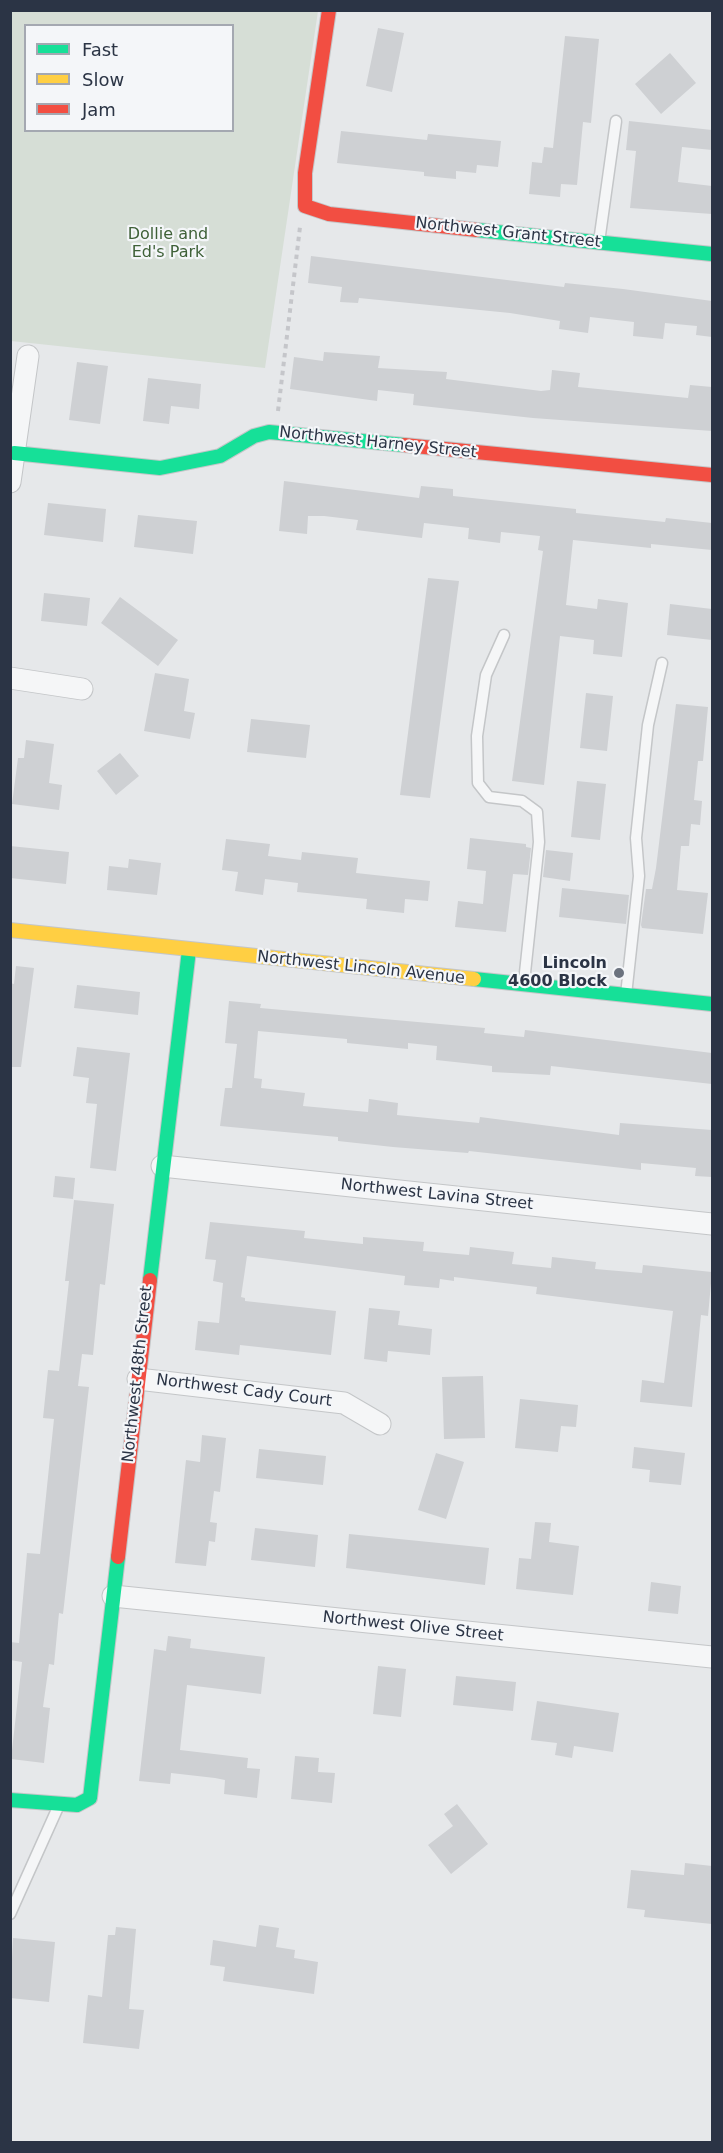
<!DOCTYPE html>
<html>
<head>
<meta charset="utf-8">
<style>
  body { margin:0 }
  #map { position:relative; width:723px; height:2153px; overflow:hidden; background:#e6e8ea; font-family:"DejaVu Sans",sans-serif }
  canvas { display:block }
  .frame { position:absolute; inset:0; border:12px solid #2b3445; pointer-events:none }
  .legend { position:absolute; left:24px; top:24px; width:210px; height:108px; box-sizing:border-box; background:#f4f6f9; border:2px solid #a4a8b1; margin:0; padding:8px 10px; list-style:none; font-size:18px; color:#2b3445 }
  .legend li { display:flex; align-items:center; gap:12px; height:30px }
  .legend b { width:30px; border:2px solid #a4a8b1 }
</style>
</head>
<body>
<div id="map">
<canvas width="723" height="2153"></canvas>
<div class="frame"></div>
<ul class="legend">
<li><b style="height:8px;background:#16e098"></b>Fast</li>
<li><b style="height:8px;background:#ffcf43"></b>Slow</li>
<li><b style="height:8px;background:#f24e42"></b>Jam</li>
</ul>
</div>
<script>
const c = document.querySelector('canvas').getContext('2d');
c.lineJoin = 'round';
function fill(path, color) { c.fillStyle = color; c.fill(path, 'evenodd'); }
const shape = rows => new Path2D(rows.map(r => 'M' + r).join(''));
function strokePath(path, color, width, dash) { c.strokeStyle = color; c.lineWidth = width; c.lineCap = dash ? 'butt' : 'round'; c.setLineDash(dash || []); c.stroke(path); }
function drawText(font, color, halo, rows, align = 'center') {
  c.font = font + ' "DejaVu Sans",sans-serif'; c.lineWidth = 4.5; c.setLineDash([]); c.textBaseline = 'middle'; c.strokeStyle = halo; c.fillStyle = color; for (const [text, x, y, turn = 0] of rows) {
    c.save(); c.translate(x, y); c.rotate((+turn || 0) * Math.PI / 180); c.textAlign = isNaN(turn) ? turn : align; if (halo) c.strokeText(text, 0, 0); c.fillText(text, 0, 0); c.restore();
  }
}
const green = shape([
  [11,11,318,11,265,368,11,341],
  [26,26,232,26,232,130,26,130]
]);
const building = shape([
  [378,28,404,33,392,92,366,86],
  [565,36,599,39,591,123,583,122,577,185,561,184,560,197,529,194,532,162,542,163,544,147,553,148],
  [670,53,696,83,661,114,635,84],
  [629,121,712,130,712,150,682,147,678,182,712,186,712,214,630,208,636,151,626,150],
  [341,131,427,140,428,134,501,141,498,167,477,165,476,173,456,171,456,179,424,176,424,172,337,163],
  [311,256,564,287,565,283,623,289,712,301,712,337,696,335,697,326,665,323,663,339,633,336,634,322,590,317,588,333,559,329,560,321,510,313,359,298,358,303,340,302,342,287,308,283],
  [324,352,380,356,378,368,447,372,446,379,541,391,550,390,552,370,580,373,578,387,688,398,690,385,712,387,712,431,533,418,413,405,414,394,378,390,377,401,290,389,294,357,323,361],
  [77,362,108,366,100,424,69,420],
  [148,378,201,384,199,409,171,406,169,424,143,421],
  [284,481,419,498,421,486,453,489,453,496,576,509,576,513,665,522,666,518,712,523,712,550,651,544,651,548,573,540,566,605,597,609,598,599,628,603,622,657,593,654,594,640,560,636,544,785,512,781,543,551,538,550,540,536,501,532,500,543,468,539,469,528,424,523,422,538,356,530,358,520,324,516,308,516,307,534,279,531],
  [48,503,106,509,103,542,44,535],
  [138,515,197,521,193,554,134,547],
  [428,578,459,581,430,798,400,795],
  [44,593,90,598,87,626,41,621],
  [120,597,178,640,158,666,101,623],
  [670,604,712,609,712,640,667,635],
  [155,673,189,679,184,711,195,713,190,739,144,731],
  [586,693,613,696,607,751,580,748],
  [676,704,708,707,703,761,698,761,694,800,702,801,700,825,691,824,689,846,681,846,677,890,708,893,703,934,642,928,641,925,646,889,652,889,656,868],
  [251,719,310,725,306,758,247,752],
  [26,740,54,744,49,783,62,785,59,810,12,804,18,758,24,758],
  [120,753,139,776,116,795,97,771],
  [577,781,606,784,600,840,571,837],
  [470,838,526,844,526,847,531,848,528,875,513,874,506,932,455,927,458,901,483,904,486,871,467,869],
  [226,839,270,844,268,856,301,860,302,852,358,858,356,873,430,881,428,901,405,899,404,913,366,909,367,899,297,892,298,883,265,879,263,895,235,891,238,872,222,870],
  [10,846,69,852,66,884,10,878],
  [546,850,573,853,570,881,543,877],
  [129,859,161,863,157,895,107,890,109,866,128,868],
  [562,888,629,895,626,924,559,917],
  [16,966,34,968,21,1067,10,1067,10,983,14,984],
  [77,985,140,992,138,1015,74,1008],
  [229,1001,261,1004,260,1008,485,1028,484,1033,524,1037,525,1030,712,1053,712,1084,551,1066,550,1075,492,1072,492,1066,436,1060,437,1046,408,1043,408,1049,347,1043,347,1039,258,1031,254,1078,262,1079,261,1088,305,1093,303,1106,368,1112,369,1099,398,1103,397,1115,479,1123,480,1117,619,1135,620,1123,712,1130,712,1177,695,1176,696,1168,641,1163,641,1170,469,1151,468,1153,393,1147,338,1141,338,1137,220,1126,225,1088,232,1088,237,1044,225,1043],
  [77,1047,130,1053,116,1171,90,1168,97,1104,86,1103,89,1078,73,1076],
  [55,1176,75,1178,73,1199,53,1197],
  [74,1200,114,1204,105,1285,100,1284,93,1355,82,1354,78,1386,89,1387,63,1614,59,1613,54,1665,49,1664,43,1707,50,1708,44,1763,11,1759,22,1662,10,1660,10,1642,19,1643,27,1553,40,1554,54,1419,43,1418,48,1370,59,1371,69,1281,65,1281],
  [210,1222,305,1231,304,1238,363,1244,363,1237,424,1242,423,1251,469,1255,470,1247,514,1252,512,1264,551,1268,552,1257,596,1262,595,1269,642,1273,643,1265,712,1272,708,1316,701,1315,692,1407,640,1402,642,1380,664,1383,673,1311,536,1294,537,1287,454,1277,454,1281,440,1279,439,1288,404,1285,405,1276,247,1256,241,1297,245,1298,245,1301,336,1311,331,1355,240,1345,239,1355,195,1350,198,1321,219,1323,223,1283,213,1281,216,1260,205,1259],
  [369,1308,400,1311,398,1325,432,1329,430,1355,388,1351,387,1362,364,1359],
  [483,1376,485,1438,444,1439,442,1377],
  [520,1399,578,1405,576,1427,561,1426,558,1452,515,1448],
  [202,1435,226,1438,220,1492,214,1491,210,1522,217,1523,215,1542,209,1541,206,1566,175,1563,186,1460,200,1462],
  [634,1447,685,1453,681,1485,649,1482,650,1470,632,1468],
  [259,1449,326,1456,323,1485,256,1478],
  [436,1453,464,1462,446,1519,418,1510],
  [535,1522,551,1523,549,1542,579,1546,573,1595,516,1589,519,1558,531,1559],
  [255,1528,318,1535,315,1567,251,1560],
  [349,1534,489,1548,485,1585,346,1568],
  [651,1582,681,1586,678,1614,648,1611],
  [168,1636,191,1639,190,1648,265,1657,261,1694,187,1685,180,1750,248,1758,247,1768,260,1769,257,1798,224,1794,225,1780,215,1778,171,1773,170,1784,139,1781,154,1649,166,1651],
  [378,1666,406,1669,401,1717,373,1714],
  [456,1676,516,1682,513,1711,453,1705],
  [537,1701,619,1713,613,1752,574,1746,572,1758,555,1755,557,1743,531,1740],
  [295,1756,319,1758,318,1772,335,1773,332,1803,291,1799],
  [457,1804,488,1844,451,1874,428,1845,453,1826,444,1814],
  [685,1863,712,1866,712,1924,644,1917,645,1910,627,1908,631,1870,684,1875],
  [259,1925,279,1928,276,1947,295,1950,294,1958,318,1962,314,1994,223,1981,225,1967,210,1965,213,1940,256,1947],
  [116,1927,136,1929,129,2009,144,2010,139,2049,83,2043,88,1995,102,1997,108,1935,115,1935],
  [13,1938,55,1942,49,2002,10,1998]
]);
const path = shape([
  [278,411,300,227]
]);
const lane = shape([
  [599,242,616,121],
  [504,635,486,675,477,736,478,783,489,797,522,801,537,812,539,842,524,982],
  [626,995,639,876,636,838,648,725,662,663],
  [10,1914,59,1805]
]);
const street = shape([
  [10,482,28,356],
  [10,678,82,689],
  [162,1166,712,1224],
  [138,1379,344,1403,380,1424],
  [113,1596,712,1657]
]);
const fast = shape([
  [477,230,712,254],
  [14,453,160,468,220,456,254,436,269,432,404,445],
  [474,979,712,1004],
  [150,1280,189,950],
  [10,1800,77,1805,90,1798,118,1557]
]);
const slow = shape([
  [10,930,474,979]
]);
const jam = shape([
  [329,10,305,173,305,206,329,214,477,230],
  [404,445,712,475],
  [118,1557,150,1280]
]);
const markers = [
  [619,973,6,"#6c737f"]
];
const streetNames = [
  ["Northwest Grant Street",508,233,6],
  ["Northwest Harney Street",378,443,6],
  ["Northwest Lincoln Avenue",361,968,6],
  ["Northwest Lavina Street",437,1195,6],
  ["Northwest 48th Street",138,1374,-84],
  ["Northwest Cady Court",244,1391,7],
  ["Northwest Olive Street",413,1627,6]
];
const parkNames = [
  ["Dollie and",168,235],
  ["Ed's Park",168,253]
];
const poiNames = [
  ["Lincoln",607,964],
  ["4600 Block",607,982]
];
fill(green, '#d6ded6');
fill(building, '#ced0d3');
strokePath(lane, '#c4c6c8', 13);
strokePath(street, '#c4c6c8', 23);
strokePath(fast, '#c4c6c8', 16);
strokePath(slow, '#c4c6c8', 16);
strokePath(jam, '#c4c6c8', 16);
strokePath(path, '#c5c6ca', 4, [4.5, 4.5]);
strokePath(lane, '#f5f6f7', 10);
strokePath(street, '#f5f6f7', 21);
strokePath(fast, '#16e098', 14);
strokePath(slow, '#ffcf43', 14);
strokePath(jam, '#f24e42', 14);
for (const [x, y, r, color] of markers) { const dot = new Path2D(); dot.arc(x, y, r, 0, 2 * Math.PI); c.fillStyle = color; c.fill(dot); strokePath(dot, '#f4f6f9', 2); }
drawText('16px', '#2b3445', '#f4f6f9', streetNames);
drawText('16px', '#3f6138', '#f4f6f9', parkNames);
drawText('bold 16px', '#2b3445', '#f4f6f9', poiNames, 'right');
</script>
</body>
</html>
